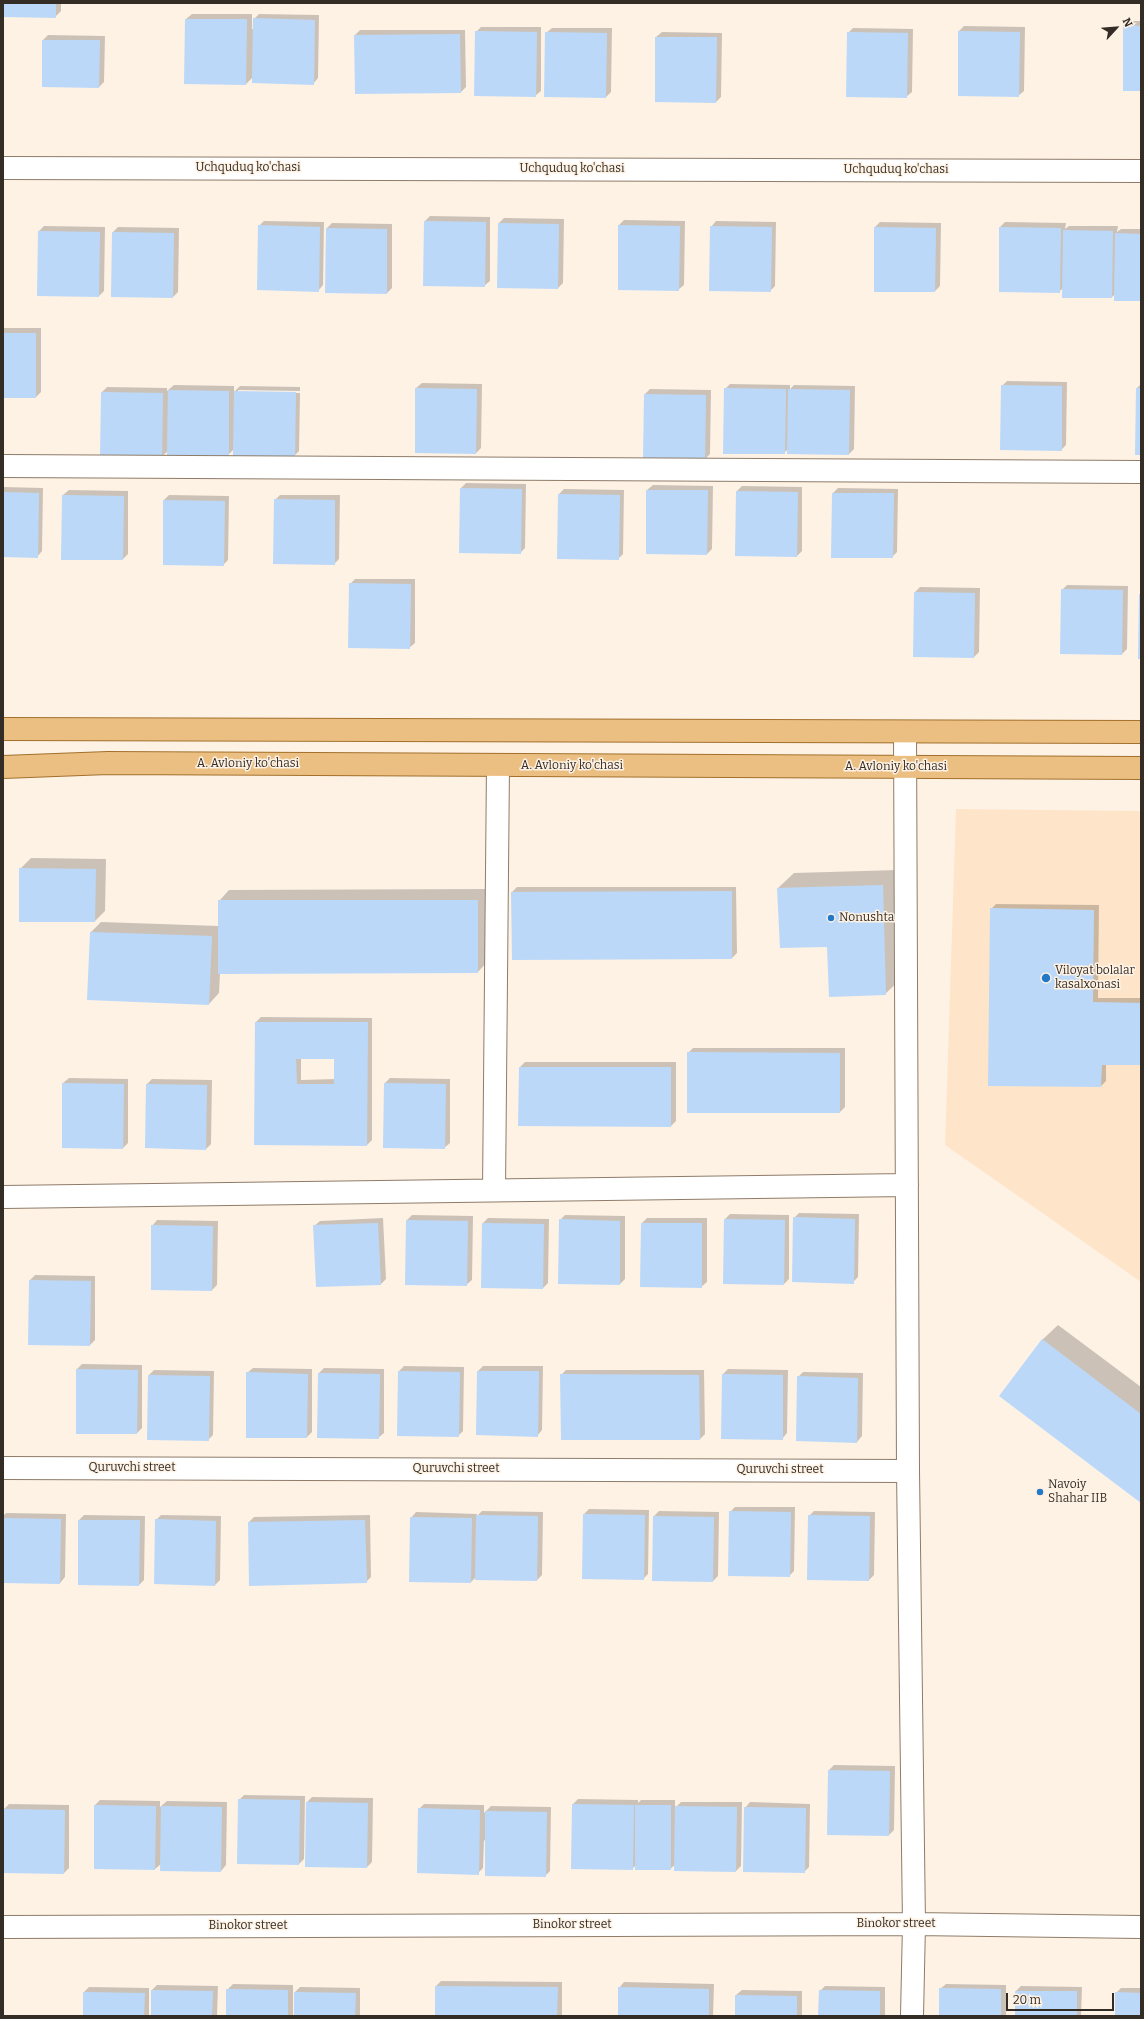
<!DOCTYPE html>
<html>
<head>
<meta charset="utf-8">
<style>
  body { margin:0 }
  #map { position:relative; width:1144px; height:2019px; overflow:hidden; background:#fef2e5; font-family:Bitter,serif }
  canvas { display:block }
  .frame { position:absolute; inset:0; border:4px solid #342d25; pointer-events:none }
  .north { position:absolute; left:1096px; top:8px; width:40px; height:40px; -webkit-text-stroke:3px #fef2e5; paint-order:stroke; rotate:64deg; font-size:11px; font-weight:700; line-height:16px; text-align:center; color:#342d25 }
  .north::after { content:''; display:block; margin:auto; width:14px; height:18px; background:#342d25; clip-path:polygon(50% 0,100% 100%,50% 72%,0 100%) }
  .scale { position:absolute; left:1006px; top:1993px; width:108px; height:18px; box-sizing:border-box; border:2px solid #342d25; border-top:0; padding-left:5px; font-size:12px; line-height:14px; white-space:nowrap; color:#342d25; -webkit-text-stroke:3px #fef2e5; paint-order:stroke }
</style>
</head>
<body>
<div id="map">
<canvas width="1144" height="2019"></canvas>
<div class="frame"></div>
<div class="north">N</div>
<div class="scale">20 m</div>
</div>
<script>
const c = document.querySelector('canvas').getContext('2d');
c.lineJoin = 'round';
function fill(path, color) { c.fillStyle = color; c.fill(path, 'evenodd'); }
const shape = rows => new Path2D(rows.map(r => 'M' + r).join(''));
function strokePath(path, color, width, dash) { c.strokeStyle = color; c.lineWidth = width; c.lineCap = dash ? 'butt' : 'round'; c.setLineDash(dash || []); c.stroke(path); }
function drawText(font, color, halo, rows, align = 'center') {
  c.font = font + ' Bitter,serif'; c.lineWidth = 3; c.setLineDash([]); c.textBaseline = 'middle'; c.strokeStyle = halo; c.fillStyle = color; for (const [text, x, y, turn = 0] of rows) {
    c.save(); c.translate(x, y); c.rotate((+turn || 0) * Math.PI / 180); c.textAlign = isNaN(turn) ? turn : align; if (halo) c.strokeText(text, 0, 0); c.fillText(text, 0, 0); c.restore();
  }
}
const built = shape([
  [956,809,1141,811,1141,1282,945,1145]
]);
const shadow = shape([
  [3,3,61,3,61,11,56,16,3,16],
  [192,14,252,14,252,29,254,29,254,19,259,14,319,15,318,78,313,84,253,77,246,84,185,83,186,19],
  [1129,21,1141,21,1141,90,1124,26],
  [964,26,1025,27,1024,91,1018,96,959,31],
  [481,27,541,27,541,91,535,96,476,32],
  [552,28,612,28,611,92,606,97,546,33],
  [853,28,913,29,912,92,906,97,848,33],
  [360,30,465,30,466,87,461,92,355,35],
  [662,32,722,33,721,97,716,102,656,101,656,37],
  [48,35,105,36,104,82,99,87,43,40],
  [430,216,490,217,490,281,484,286,425,221],
  [504,218,564,219,563,283,558,288,498,287,499,223],
  [624,220,685,221,684,285,678,290,619,225],
  [264,221,324,222,323,285,318,291,259,226],
  [716,221,776,222,775,286,770,291,711,227],
  [880,222,941,223,940,286,935,291,875,227],
  [1005,222,1066,223,1065,229,1069,226,1118,226,1117,232,1121,229,1141,229,1141,300,1115,294,1112,297,1063,288,1059,292,1000,227],
  [332,223,392,224,392,288,387,293,327,228],
  [44,226,105,227,104,291,99,296,39,231],
  [118,227,179,228,178,292,173,297,113,232],
  [3,328,41,328,41,392,36,397,3,397],
  [1007,381,1067,382,1066,445,1061,450,1002,386],
  [422,383,482,384,481,448,476,453,416,388],
  [730,384,790,385,790,389,794,385,855,386,854,449,849,454,788,449,784,453,725,389],
  [1141,384,1141,454,1136,454,1137,388],
  [174,385,234,386,234,392,240,386,300,387,300,391,238,390,238,392,300,393,299,451,294,456,234,449,228,455,168,451,161,457,102,392,107,387,167,388,167,391],
  [650,389,711,390,710,454,705,459,645,394],
  [466,483,526,484,525,548,520,553,461,488],
  [653,485,713,486,712,549,707,554,647,553,647,490],
  [742,486,802,487,802,551,797,556,737,491],
  [3,487,43,488,42,551,37,557,3,556],
  [838,488,898,489,897,552,892,557,833,493],
  [564,489,624,490,623,554,618,559,559,494],
  [69,490,128,491,128,554,123,559,63,495],
  [169,495,229,496,228,560,223,565,164,500],
  [280,495,340,495,339,559,334,564,275,500],
  [355,579,415,579,415,643,409,648,350,584],
  [1067,585,1128,586,1127,649,1122,654,1062,590],
  [920,587,980,588,979,652,974,657,914,656,915,592],
  [31,858,106,859,105,911,95,921,20,869],
  [898,870,901,979,885,994,828,946,778,888,794,873],
  [517,887,736,887,737,953,732,958,512,892],
  [488,889,488,961,478,972,220,973,219,993,209,1004,91,932,101,922,219,926,219,901,229,890],
  [996,904,1099,905,1098,998,1141,998,1141,1064,1106,1064,1106,1081,1101,1086,991,909],
  [261,1017,372,1018,372,1140,367,1145,255,1144,256,1022],
  [301,1058,335,1058,335,1079,301,1080],
  [693,1048,845,1048,845,1107,840,1112,688,1053],
  [525,1062,676,1062,676,1121,671,1126,519,1125,520,1067],
  [69,1078,128,1079,128,1143,123,1148,63,1083],
  [390,1078,450,1079,450,1143,444,1148,385,1083],
  [152,1079,212,1080,211,1144,206,1149,146,1147,147,1084],
  [799,1213,859,1214,858,1277,853,1282,794,1218],
  [730,1214,789,1215,789,1279,784,1284,724,1283,725,1219],
  [412,1215,473,1216,472,1280,466,1285,407,1220],
  [565,1215,625,1216,625,1279,620,1284,560,1220],
  [383,1218,386,1279,381,1284,314,1226,320,1221],
  [488,1218,549,1219,548,1283,543,1288,483,1223],
  [647,1218,707,1218,707,1282,701,1287,641,1286,642,1223],
  [157,1220,218,1221,217,1285,212,1290,152,1226],
  [35,1275,95,1276,95,1340,90,1345,30,1280],
  [1058,1325,1141,1387,1141,1502,1042,1340],
  [82,1364,142,1365,142,1428,137,1433,77,1369],
  [404,1366,464,1367,463,1431,458,1436,399,1371],
  [483,1366,543,1366,542,1430,537,1436,477,1434,478,1371],
  [253,1368,312,1369,312,1432,307,1437,247,1373],
  [324,1368,384,1369,384,1433,378,1438,319,1373],
  [728,1369,788,1370,787,1433,782,1439,722,1438,723,1374],
  [154,1370,214,1371,213,1435,208,1440,149,1375],
  [566,1370,704,1370,705,1434,700,1439,561,1375],
  [803,1372,863,1373,862,1436,857,1442,798,1377],
  [735,1507,795,1507,794,1571,789,1576,730,1512],
  [589,1509,649,1510,648,1574,643,1579,584,1514],
  [482,1511,543,1512,542,1575,537,1580,476,1577,471,1582,411,1518,416,1512,477,1514,477,1516],
  [659,1511,719,1512,718,1576,713,1581,653,1580,654,1516],
  [814,1511,875,1512,874,1575,869,1580,809,1516],
  [6,1513,66,1514,65,1577,60,1583,3,1582,3,1516],
  [84,1515,145,1516,144,1580,139,1585,79,1520],
  [161,1515,221,1516,220,1580,215,1585,156,1520],
  [370,1515,371,1577,366,1582,249,1522,254,1517],
  [834,1765,895,1766,894,1830,889,1835,829,1770],
  [244,1795,305,1796,304,1859,299,1864,239,1800],
  [312,1797,373,1798,372,1862,367,1867,307,1802],
  [578,1799,638,1800,638,1803,641,1800,675,1800,675,1808,681,1802,742,1802,741,1866,736,1871,676,1864,670,1869,636,1865,632,1869,573,1804],
  [100,1800,160,1801,160,1807,167,1801,227,1802,226,1865,221,1871,161,1864,155,1869,95,1868,95,1805],
  [750,1802,810,1804,809,1867,804,1872,745,1808],
  [9,1804,69,1805,69,1868,64,1873,4,1809],
  [424,1804,484,1805,484,1813,491,1806,551,1807,550,1871,545,1876,484,1840,483,1868,478,1873,419,1809],
  [441,1981,562,1982,562,2016,436,2016,436,1986],
  [624,1982,714,1984,713,2016,619,2016,619,1988],
  [233,1984,293,1985,293,2016,227,2016,228,1989],
  [946,1984,1006,1985,1006,2016,940,2016,940,1989],
  [157,1985,218,1986,217,2016,152,2016,152,1990],
  [825,1986,885,1987,885,2016,819,2016,820,1991],
  [1021,1986,1082,1987,1081,2016,1016,2016,1016,1991],
  [89,1987,149,1988,149,2016,84,2016,84,1992],
  [300,1987,360,1988,360,2016,295,2016,295,1992],
  [1121,1988,1141,1988,1141,2016,1116,2016,1116,1993],
  [742,1990,802,1991,802,2016,736,2016,736,1995]
]);
const building = shape([
  [3,3,56,3,56,18,3,17],
  [253,18,315,20,314,85,252,83],
  [185,19,247,19,246,85,184,84],
  [1123,25,1141,26,1141,91,1123,91],
  [475,31,537,32,536,97,474,96],
  [958,31,1020,32,1019,97,958,96],
  [545,32,607,33,606,98,544,97],
  [847,32,908,33,907,98,846,97],
  [460,34,461,93,355,94,354,35],
  [655,37,717,37,716,103,655,102],
  [42,40,100,40,99,88,42,87],
  [424,221,486,222,485,287,423,286],
  [498,223,559,224,558,289,497,288],
  [258,225,320,227,319,292,257,290],
  [618,225,680,226,679,291,618,290],
  [710,226,772,227,771,292,709,291],
  [874,227,936,228,935,292,874,292],
  [999,227,1061,228,1060,293,999,292],
  [326,228,387,229,387,294,325,293],
  [1063,230,1113,231,1112,298,1062,298],
  [38,231,100,232,99,297,37,296],
  [112,232,174,233,173,298,111,297],
  [1115,233,1141,234,1141,301,1114,301],
  [3,333,36,333,36,398,3,398],
  [1001,385,1062,386,1062,451,1000,450],
  [415,388,477,389,476,454,415,453],
  [724,388,786,389,785,454,723,454],
  [1136,388,1141,388,1141,455,1135,455],
  [788,389,850,390,849,455,787,454],
  [168,390,229,391,229,456,167,455],
  [234,391,296,392,295,457,233,456],
  [101,392,163,393,162,458,100,457],
  [644,394,706,395,705,460,643,459],
  [460,488,522,489,521,554,459,553],
  [646,490,708,490,707,555,646,554],
  [736,491,798,492,797,557,735,556],
  [3,492,39,493,38,558,3,557],
  [832,493,894,493,893,558,831,558],
  [558,494,620,495,619,560,557,559],
  [62,495,124,496,123,560,61,560],
  [274,499,335,500,335,565,273,564],
  [163,500,225,501,224,566,163,565],
  [349,583,411,584,410,649,348,648],
  [1061,589,1123,590,1122,655,1060,654],
  [914,592,975,593,974,658,913,657],
  [1139,594,1141,594,1141,659,1138,659],
  [19,868,96,869,95,922,19,922],
  [883,885,886,995,829,997,827,947,780,948,777,888],
  [732,891,732,959,512,960,511,892],
  [218,900,478,900,478,973,218,974],
  [990,908,1094,910,1093,1002,1141,1003,1141,1065,1102,1065,1101,1087,988,1086],
  [90,932,212,936,209,1005,87,1000],
  [255,1022,368,1022,367,1146,254,1145],
  [296,1059,334,1059,334,1084,297,1084],
  [687,1052,840,1053,840,1113,687,1113],
  [519,1067,671,1067,671,1127,518,1126],
  [62,1083,124,1084,123,1149,62,1148],
  [384,1083,446,1084,445,1149,383,1148],
  [146,1084,207,1085,206,1150,145,1148],
  [793,1217,855,1219,854,1284,792,1282],
  [559,1219,620,1221,620,1285,558,1284],
  [724,1219,785,1220,784,1285,723,1284],
  [406,1220,468,1221,467,1286,405,1285],
  [378,1223,381,1285,316,1287,313,1225],
  [482,1223,544,1224,543,1289,481,1288],
  [641,1223,702,1223,702,1288,640,1287],
  [151,1225,213,1226,212,1291,151,1290],
  [29,1280,91,1281,90,1346,28,1345],
  [1042,1339,1141,1414,1141,1503,999,1396],
  [76,1369,138,1370,137,1434,76,1434],
  [398,1371,460,1372,459,1437,397,1436],
  [477,1371,539,1371,538,1437,476,1435],
  [246,1372,308,1374,307,1438,246,1438],
  [318,1373,380,1374,379,1439,317,1438],
  [560,1374,699,1375,700,1440,561,1440],
  [722,1374,783,1375,783,1440,721,1439],
  [148,1375,210,1376,209,1441,147,1440],
  [797,1376,858,1378,857,1443,796,1441],
  [729,1511,791,1512,790,1577,728,1576],
  [583,1514,645,1515,644,1580,582,1579],
  [476,1515,538,1516,537,1581,475,1580],
  [808,1515,870,1516,869,1581,807,1580],
  [653,1516,714,1517,713,1582,652,1581],
  [410,1517,472,1518,471,1583,409,1582],
  [3,1518,61,1519,60,1584,3,1583],
  [155,1519,216,1521,215,1586,154,1584],
  [78,1520,140,1520,139,1586,78,1585],
  [365,1520,367,1583,249,1586,248,1522],
  [828,1770,890,1771,889,1836,827,1835],
  [238,1799,300,1800,299,1865,237,1864],
  [306,1802,368,1803,367,1868,305,1867],
  [572,1804,634,1805,633,1870,571,1869],
  [94,1805,156,1806,155,1870,94,1869],
  [635,1805,671,1805,671,1870,635,1870],
  [161,1806,222,1807,221,1872,160,1871],
  [675,1806,737,1807,736,1872,674,1871],
  [744,1807,806,1808,805,1873,743,1872],
  [418,1808,480,1810,479,1875,417,1873],
  [3,1809,65,1810,64,1874,3,1873],
  [485,1811,547,1812,546,1877,485,1876],
  [435,1986,558,1987,557,2016,435,2016],
  [618,1987,709,1989,709,2016,618,2016],
  [939,1988,1001,1989,1001,2016,939,2016],
  [226,1989,288,1990,288,2016,226,2016],
  [151,1990,213,1991,212,2016,151,2016],
  [819,1990,880,1991,880,2016,818,2016],
  [1015,1991,1077,1991,1077,2016,1015,2016],
  [83,1992,145,1993,144,2016,83,2016],
  [294,1992,356,1993,355,2016,294,2016],
  [1115,1992,1141,1993,1141,2016,1115,2016],
  [735,1995,797,1996,797,2016,735,2016]
]);
const minor = shape([
  [3,168,1141,171],
  [3,466,1141,472],
  [905,732,908,1471,914,1924,912,2016],
  [494,1190,498,765],
  [3,1197,907,1185],
  [3,1468,908,1471],
  [3,1927,914,1924,1141,1927]
]);
const major = shape([
  [3,729,1141,732],
  [3,767,108,763,1141,768]
]);
const markers = [
  [831,918,4,"#2479c7"],
  [1046,978,5,"#2479c7"],
  [1040,1492,4,"#2479c7"]
];
const streetNames = [
  ["Uchquduq ko'chasi",248,168],
  ["Uchquduq ko'chasi",572,169],
  ["Uchquduq ko'chasi",896,170],
  ["A. Avloniy ko'chasi",248,764],
  ["A. Avloniy ko'chasi",572,766],
  ["A. Avloniy ko'chasi",896,767],
  ["Quruvchi street",132,1468],
  ["Quruvchi street",456,1469],
  ["Quruvchi street",780,1470],
  ["Binokor street",896,1924],
  ["Binokor street",572,1925],
  ["Binokor street",248,1926]
];
const poiNames = [
  ["Nonushta",839,918],
  ["Viloyat bolalar",1055,971],
  ["kasalxonasi",1055,985],
  ["Navoiy",1048,1485],
  ["Shahar IIB",1048,1499]
];
fill(built, '#fee5c9');
fill(shadow, '#0003');
fill(building, '#bbd8f9');
strokePath(minor, '#8e7c69', 24);
strokePath(major, '#a2702c', 24);
strokePath(minor, '#fff', 22);
strokePath(major, '#ebbf82', 22);
for (const [x, y, r, color] of markers) { const dot = new Path2D(); dot.arc(x, y, r, 0, 2 * Math.PI); c.fillStyle = color; c.fill(dot); strokePath(dot, '#fef2e5', 1.5); }
drawText('12px', '#342d25', '#fef2e5', streetNames);
drawText('12px', '#342d25', '#fef2e5', poiNames, 'left');
</script>
</body>
</html>
